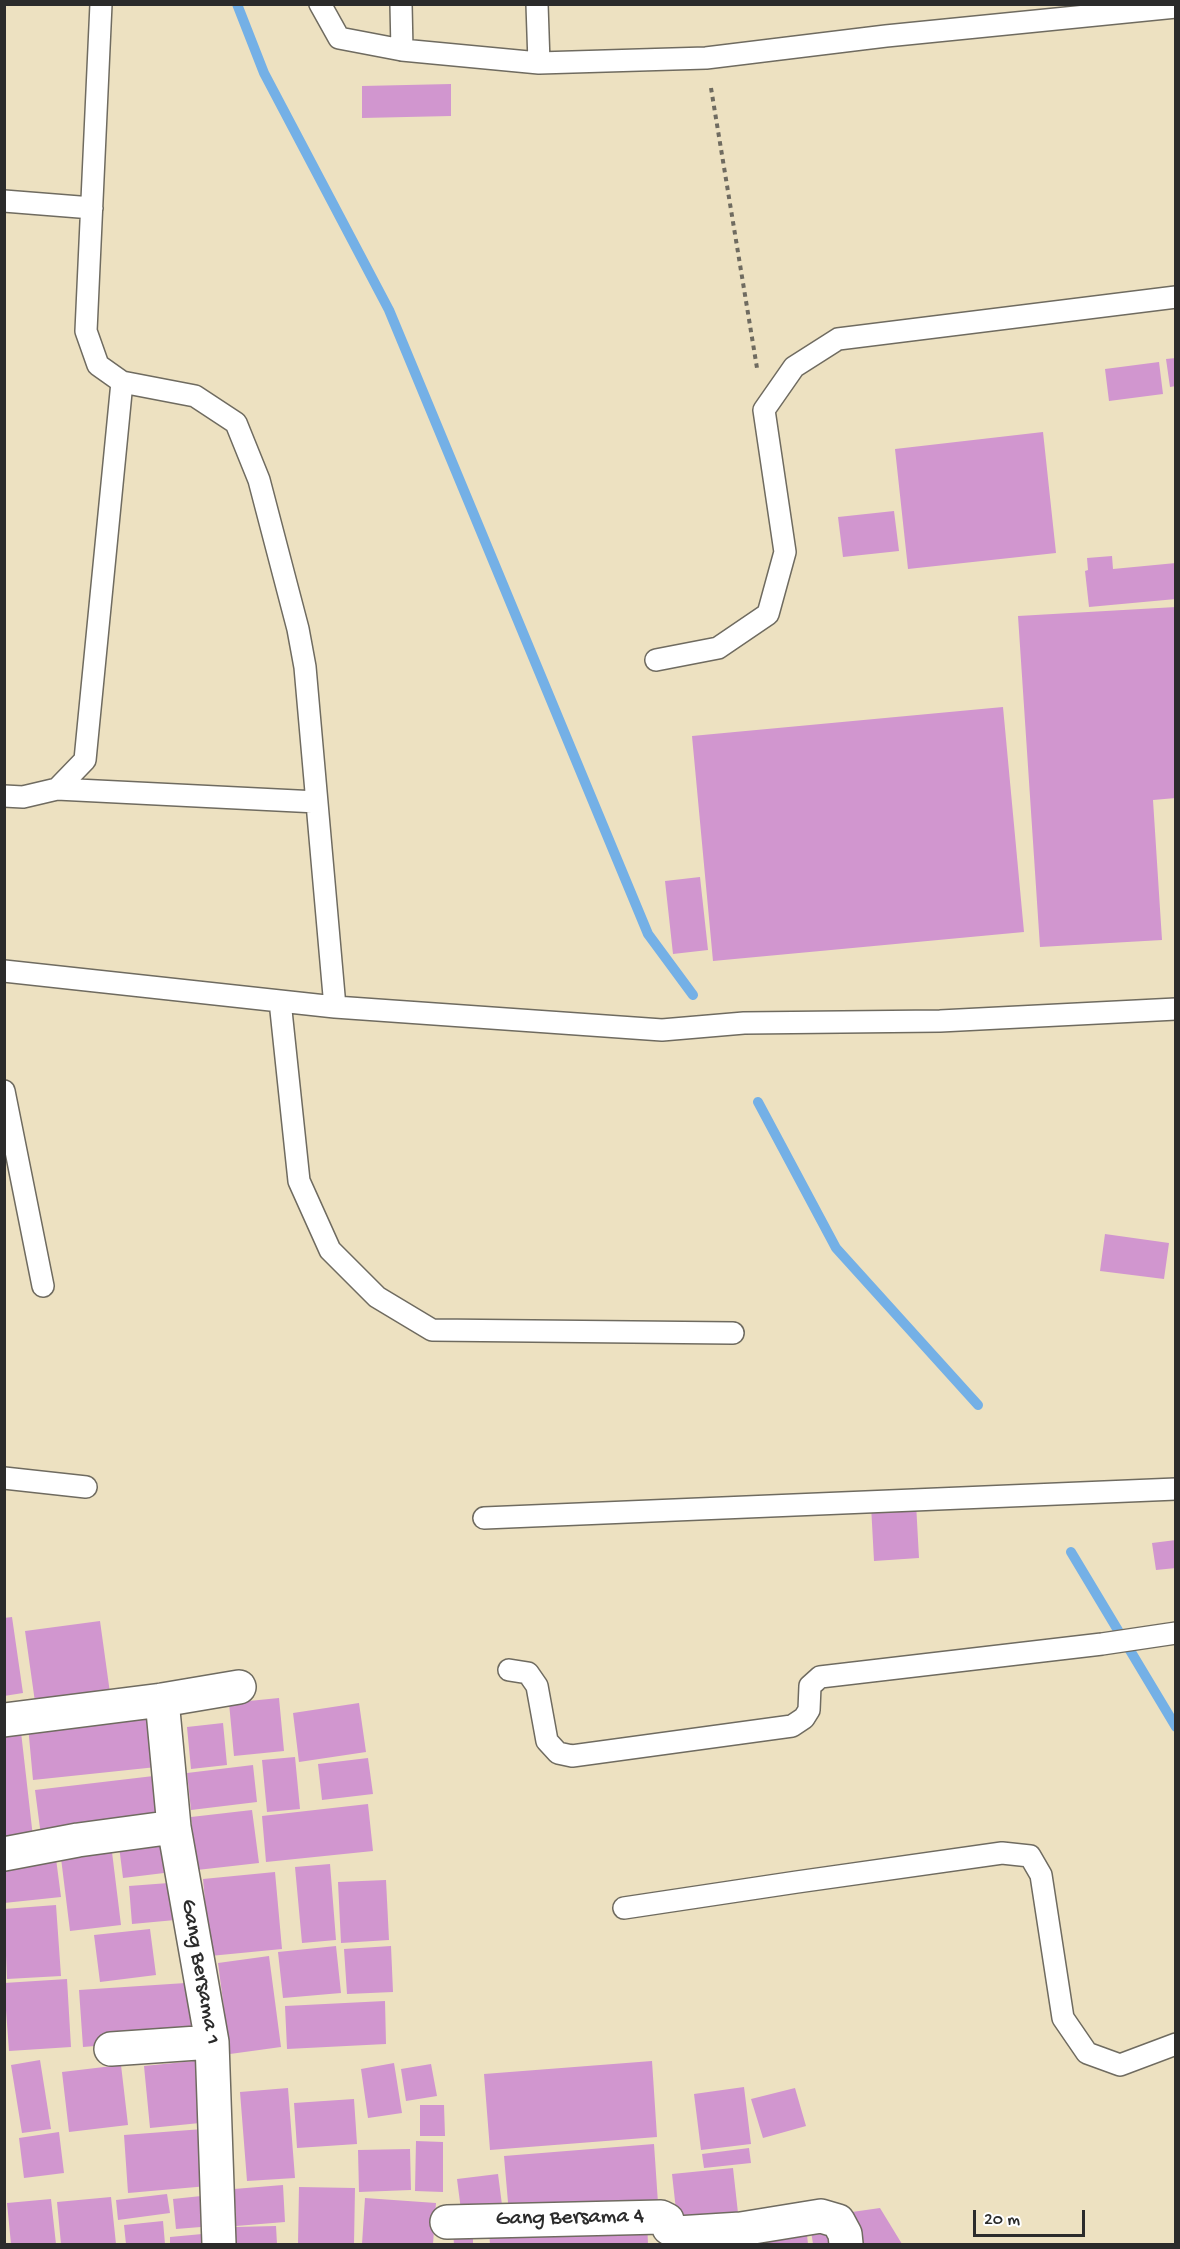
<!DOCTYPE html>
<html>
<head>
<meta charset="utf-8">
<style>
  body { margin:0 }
  #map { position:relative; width:1180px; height:2249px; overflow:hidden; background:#ede1c1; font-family:"Gochi Hand",sans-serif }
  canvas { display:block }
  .frame { position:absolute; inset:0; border:6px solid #2b2b2b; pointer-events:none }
  .scale { position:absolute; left:973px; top:2210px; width:112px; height:27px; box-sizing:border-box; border:3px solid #2b2b2b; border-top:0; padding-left:8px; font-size:18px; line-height:21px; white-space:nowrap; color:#2b2b2b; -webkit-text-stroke:4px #fff; paint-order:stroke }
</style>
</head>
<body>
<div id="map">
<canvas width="1180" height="2249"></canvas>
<div class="frame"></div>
<div class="scale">20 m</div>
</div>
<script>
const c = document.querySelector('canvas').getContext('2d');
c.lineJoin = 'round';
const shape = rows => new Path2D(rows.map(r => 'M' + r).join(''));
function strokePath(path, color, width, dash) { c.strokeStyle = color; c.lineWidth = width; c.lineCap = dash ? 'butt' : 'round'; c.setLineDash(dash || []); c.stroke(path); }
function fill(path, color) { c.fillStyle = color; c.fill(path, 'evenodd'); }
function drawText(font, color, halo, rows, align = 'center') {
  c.font = font + ' "Gochi Hand",sans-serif'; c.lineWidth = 5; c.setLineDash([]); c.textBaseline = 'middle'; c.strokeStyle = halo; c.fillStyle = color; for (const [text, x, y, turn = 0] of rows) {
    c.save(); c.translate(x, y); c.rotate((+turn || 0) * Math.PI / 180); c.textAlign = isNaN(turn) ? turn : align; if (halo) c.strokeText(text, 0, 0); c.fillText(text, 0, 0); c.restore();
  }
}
const stream = shape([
  [237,4,264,73,389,310,648,934,693,995],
  [758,1102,836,1248,978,1405],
  [1071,1552,1176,1727]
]);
const building = shape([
  [451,84,451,116,362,118,362,86],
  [1176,358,1176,386,1170,387,1166,359],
  [1159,362,1163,394,1109,401,1105,369],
  [1043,432,1056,553,908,569,895,449],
  [894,511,899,551,843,557,838,517],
  [1112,556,1113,569,1176,563,1176,599,1089,607,1085,571,1088,570,1087,558],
  [1176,607,1176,798,1153,800,1162,940,1040,947,1018,616],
  [1003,707,1024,932,713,961,692,736],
  [700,877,708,950,673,954,665,881],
  [1105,1234,1169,1243,1164,1279,1100,1271],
  [916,1503,919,1558,874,1561,871,1505],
  [1176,1540,1176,1568,1156,1570,1152,1543],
  [12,1617,23,1693,4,1696,4,1618],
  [100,1621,110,1693,35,1702,25,1631],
  [279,1698,284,1751,234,1756,229,1703],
  [359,1703,366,1752,299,1762,293,1713],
  [160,1712,166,1766,33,1780,28,1726],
  [223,1723,227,1765,191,1769,187,1727],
  [21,1732,33,1837,4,1840,4,1733],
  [295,1757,300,1809,267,1812,262,1760],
  [368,1758,373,1794,322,1800,318,1764],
  [253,1765,257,1802,191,1810,187,1773],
  [162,1775,168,1820,41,1836,35,1790],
  [368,1804,373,1851,266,1862,262,1816],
  [252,1810,259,1863,197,1870,191,1817],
  [159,1834,164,1873,123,1878,118,1838],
  [111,1844,121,1925,70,1931,60,1850],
  [55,1851,61,1897,4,1903,4,1857],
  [330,1864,336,1940,302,1943,295,1867],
  [275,1872,282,1949,210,1956,203,1879],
  [386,1880,389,1940,341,1943,338,1882],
  [182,1882,186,1919,132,1924,129,1886],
  [56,1905,61,1976,7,1979,4,1909],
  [150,1929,156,1975,100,1982,94,1935],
  [336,1946,341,1993,283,1998,278,1952],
  [391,1946,393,1992,347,1994,344,1949],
  [269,1956,281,2047,230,2054,218,1963],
  [67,1979,71,2047,9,2051,4,1983],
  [201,1982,204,2037,83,2047,79,1990],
  [385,2001,386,2044,287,2049,285,2006],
  [40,2060,51,2129,22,2133,11,2065],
  [204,2060,210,2122,150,2128,144,2066],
  [652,2061,657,2137,490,2150,484,2074],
  [394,2063,402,2113,368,2118,361,2069],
  [431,2064,437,2096,406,2101,401,2069],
  [121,2065,128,2125,69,2132,62,2072],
  [744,2087,751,2144,701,2150,694,2094],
  [288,2088,295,2178,247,2181,240,2092],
  [795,2088,806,2126,763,2138,751,2099],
  [354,2099,357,2144,297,2148,294,2103],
  [420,2105,444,2105,445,2136,420,2136],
  [203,2129,208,2186,128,2193,124,2135],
  [59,2132,64,2173,24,2178,19,2138],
  [416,2141,443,2142,443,2192,415,2191],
  [654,2144,658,2203,509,2214,504,2156],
  [749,2148,751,2163,704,2168,702,2154],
  [410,2149,411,2190,359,2192,358,2150],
  [733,2168,739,2222,678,2228,672,2174],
  [498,2174,502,2205,461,2210,457,2179],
  [283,2185,285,2222,236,2226,234,2189],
  [299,2187,355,2188,354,2244,298,2244],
  [167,2194,170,2213,118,2220,116,2200],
  [211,2195,213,2226,176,2229,173,2199],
  [111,2197,116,2244,61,2244,57,2202],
  [365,2198,436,2203,433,2244,362,2244],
  [51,2199,56,2244,11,2244,7,2203],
  [880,2208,902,2244,849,2244,845,2213],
  [163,2221,165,2244,126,2244,124,2225],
  [647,2222,648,2244,490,2244,489,2232],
  [276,2226,277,2244,236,2244,235,2227],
  [806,2226,808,2244,768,2244,766,2231],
  [832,2229,834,2244,813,2244,811,2231],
  [473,2231,473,2244,454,2244,453,2232],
  [213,2233,214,2244,170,2244,170,2237]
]);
const path = shape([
  [711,88,757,368]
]);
const lane = shape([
  [101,4,86,331,98,365,122,382,195,396,236,423,259,480,298,629,305,667,335,1007],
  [320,4,339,38,402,50,539,63],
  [401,4,402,50],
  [537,4,539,63,706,58,886,36,1176,7],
  [4,201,92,208],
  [656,660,718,648,768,614,785,552,764,410,794,367,838,339,1176,297],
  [57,789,317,802],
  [4,796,23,797,57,789,85,760,122,382],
  [4,971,335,1007,662,1030,744,1023,940,1021,1176,1009],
  [280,1001,299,1181,330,1250,377,1297,432,1330,733,1333],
  [4,1091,43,1286],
  [4,1478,86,1487],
  [484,1518,1176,1489],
  [509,1670,528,1673,537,1686,547,1741,558,1753,572,1756,792,1726,804,1718,809,1710,810,1686,820,1677,1102,1644,1176,1633],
  [624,1908,797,1882,1002,1853,1030,1856,1041,1875,1063,2018,1087,2053,1120,2065,1176,2044]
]);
const street = shape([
  [162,1700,174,1827,212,2042,219,2244],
  [4,1720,162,1700,239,1687],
  [4,1854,78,1840,174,1827],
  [111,2049,212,2042],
  [447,2222,661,2217,667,2220,669,2228,677,2233,741,2229,742,2244],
  [741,2229,821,2216,838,2221,845,2234,846,2244]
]);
const streetNames = [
  ["Gang Bersama 1",199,1972,80],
  ["Gang Bersama 4",570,2219,-1]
];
strokePath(stream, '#74b0e6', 10);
fill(building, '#d196cf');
strokePath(lane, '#6f6b60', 24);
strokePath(street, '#6f6b60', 36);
strokePath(path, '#6f6b60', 4, [4.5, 4.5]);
strokePath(lane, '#fff', 21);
strokePath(street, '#fff', 33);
drawText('22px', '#2b2b2b', '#fff', streetNames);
</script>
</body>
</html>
